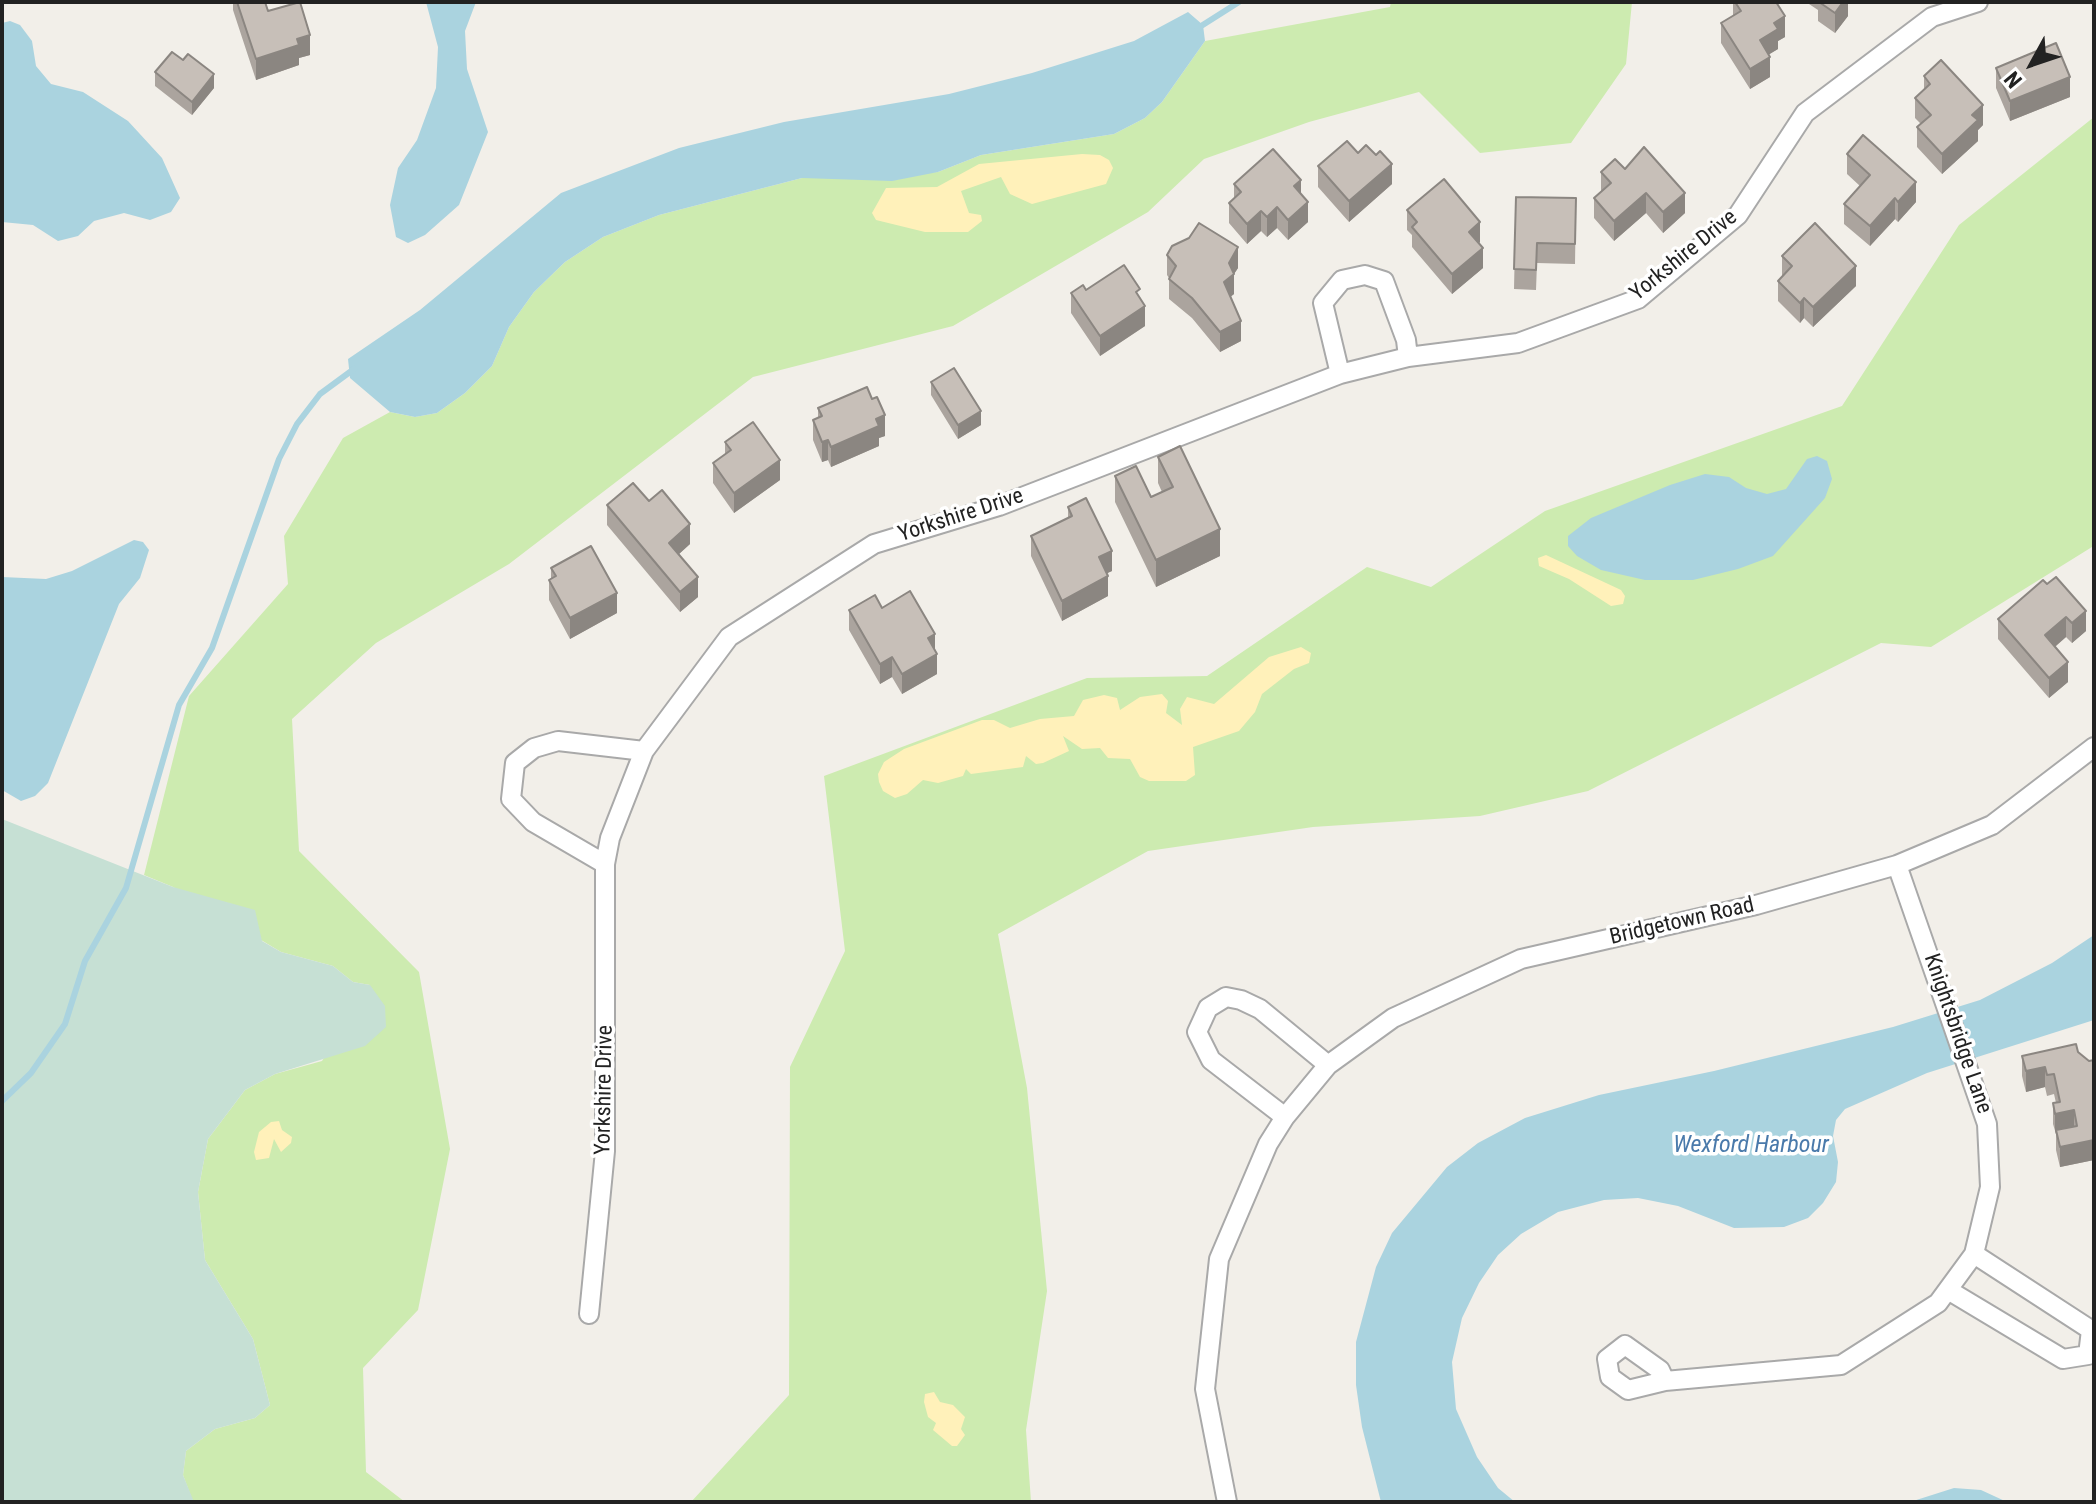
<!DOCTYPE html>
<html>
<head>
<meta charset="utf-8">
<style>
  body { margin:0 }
  #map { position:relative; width:2096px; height:1504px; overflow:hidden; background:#f2efe9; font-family:"Roboto Condensed",sans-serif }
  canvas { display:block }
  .frame { position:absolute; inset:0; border:4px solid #222; pointer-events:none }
  .north { position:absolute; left:1992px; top:24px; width:80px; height:80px; -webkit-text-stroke:6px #fff; paint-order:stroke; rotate:230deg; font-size:22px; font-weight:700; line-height:32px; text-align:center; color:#222 }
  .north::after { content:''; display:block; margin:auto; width:28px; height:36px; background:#222; clip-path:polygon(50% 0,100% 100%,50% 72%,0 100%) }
</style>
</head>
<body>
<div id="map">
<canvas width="2096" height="1504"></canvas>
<div class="frame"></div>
<div class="north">N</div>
</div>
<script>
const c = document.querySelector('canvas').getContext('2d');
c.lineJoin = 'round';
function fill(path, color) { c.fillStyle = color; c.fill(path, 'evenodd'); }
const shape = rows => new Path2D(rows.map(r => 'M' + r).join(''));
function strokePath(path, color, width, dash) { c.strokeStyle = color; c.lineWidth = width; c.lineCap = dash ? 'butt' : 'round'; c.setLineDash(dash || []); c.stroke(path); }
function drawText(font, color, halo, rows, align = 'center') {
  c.font = font + ' "Roboto Condensed",sans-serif'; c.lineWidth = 7; c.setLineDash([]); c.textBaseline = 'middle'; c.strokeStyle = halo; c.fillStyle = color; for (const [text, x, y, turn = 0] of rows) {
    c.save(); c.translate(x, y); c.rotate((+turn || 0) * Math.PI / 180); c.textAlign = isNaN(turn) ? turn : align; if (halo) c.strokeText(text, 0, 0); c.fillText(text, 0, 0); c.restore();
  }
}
const grass = shape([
  [1391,2,1632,2,1626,64,1571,143,1480,153,1419,92,1309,122,1204,159,1148,212,953,326,753,377,509,564,376,643,292,719,299,851,419,972,450,1149,418,1310,363,1368,366,1472,405,1502,193,1502,183,1475,186,1451,215,1429,255,1418,270,1405,253,1339,205,1260,198,1192,208,1139,245,1090,275,1074,322,1061,370,985,353,982,333,966,281,952,173,887,144,875,189,696,288,584,284,536,343,438,390,412,415,417,437,413,465,393,492,366,509,327,534,292,565,262,603,237,659,215,802,178,938,172,981,155,1114,134,1145,118,1162,102,1205,41,1390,7],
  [2094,117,2092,547,1931,647,1881,643,1588,791,1480,816,1313,827,1148,851,998,934,1027,1088,1047,1291,1026,1430,1031,1502,691,1502,789,1395,790,1067,845,951,824,776,1087,678,1207,676,1367,567,1431,587,1545,511,1842,406,1959,225]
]);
const wetland = shape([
  [2,819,173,887,255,910,262,941,281,952,333,966,353,982,370,985,385,1006,386,1027,365,1046,275,1074,245,1090,208,1139,198,1192,205,1260,253,1339,270,1405,255,1418,215,1429,186,1451,183,1475,194,1502,2,1502]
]);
const sand = shape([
  [1082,154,1100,155,1109,160,1113,168,1106,184,1032,204,1010,194,1001,177,961,191,969,213,981,215,982,221,968,232,925,232,876,220,872,213,886,188,937,187,979,164],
  [1546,555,1621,590,1625,596,1623,604,1611,606,1569,579,1539,566,1538,558],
  [1301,647,1311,653,1309,663,1294,669,1262,694,1255,712,1239,731,1193,747,1195,775,1186,781,1149,781,1140,777,1130,759,1108,758,1100,748,1082,749,1063,736,1069,751,1043,763,1036,764,1026,756,1023,767,971,774,966,769,963,776,938,783,923,780,907,794,895,798,883,791,879,782,878,774,884,762,904,749,982,720,994,720,1010,728,1040,719,1074,716,1083,700,1104,695,1117,698,1120,710,1140,697,1162,694,1168,701,1166,713,1182,725,1180,709,1187,697,1214,704,1269,657],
  [279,1121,282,1130,292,1137,291,1143,281,1152,274,1139,269,1158,256,1160,254,1152,259,1132,271,1122],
  [934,1392,940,1402,953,1405,965,1417,961,1429,965,1435,957,1446,952,1446,933,1430,936,1423,928,1417,924,1402,925,1394]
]);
const water = shape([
  [426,2,476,2,465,31,467,69,488,132,459,205,425,235,408,243,396,237,390,205,398,168,417,140,436,88,438,47],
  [1188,12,1203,25,1205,41,1162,102,1145,118,1114,134,981,155,938,172,892,181,802,178,659,215,603,237,565,262,534,292,509,327,492,366,465,393,437,413,415,417,390,412,350,378,348,359,420,310,561,193,679,148,784,122,949,94,1032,73,1134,41],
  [10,21,20,25,32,41,36,66,51,84,83,92,128,121,162,158,180,198,171,212,150,220,124,213,94,221,78,236,58,241,33,225,2,222,2,23],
  [1817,456,1827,461,1832,479,1825,498,1773,556,1738,569,1693,580,1645,580,1601,570,1577,556,1568,546,1568,536,1591,518,1670,485,1705,474,1729,477,1746,488,1767,494,1786,489,1807,459],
  [134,540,143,542,149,550,140,578,119,604,48,783,35,796,21,801,2,790,2,577,46,579,72,571],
  [2094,935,2094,1020,1927,1073,1845,1109,1836,1120,1833,1136,1838,1162,1836,1182,1823,1203,1808,1218,1784,1227,1734,1228,1678,1206,1638,1198,1604,1200,1558,1212,1521,1234,1498,1255,1479,1283,1462,1318,1452,1362,1456,1409,1477,1457,1498,1488,1515,1502,1381,1502,1362,1427,1356,1385,1356,1342,1376,1267,1392,1233,1447,1167,1478,1143,1525,1118,1599,1095,1714,1071,1893,1027,1980,1000,2052,963],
  [1954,1488,1981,1490,2007,1502,1910,1502]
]);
const stream = shape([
  [1198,28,1239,2],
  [2,1101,31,1073,65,1024,85,961,126,888,179,705,212,648,279,459,297,424,320,394,354,369]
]);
const street = shape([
  [1340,374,1323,303,1342,280,1365,275,1384,281,1406,340,1408,357],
  [605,864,533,822,511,799,515,763,534,748,558,741,644,751],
  [1285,1117,1211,1060,1197,1032,1208,1008,1226,997,1241,1000,1260,1009,1328,1065],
  [1948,1290,2063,1359,2088,1355,2091,1330,1974,1254],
  [589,1314,605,1151,605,864,610,838,644,751,729,637,874,544,999,506,1340,374,1408,357,1518,343,1638,299,1738,215,1805,113,1932,17,1978,2],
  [1665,1381,1660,1370,1625,1345,1607,1359,1610,1377,1628,1390,1665,1381,1841,1365,1938,1303,1974,1254,1990,1187,1987,1124,1897,865],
  [1227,1502,1205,1389,1219,1259,1268,1144,1285,1117,1328,1065,1393,1018,1521,959,1756,905,1897,865,1992,825,2094,747]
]);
const wall = shape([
  [233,2,265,2,268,11,310,55,299,58,299,65,256,80,233,10],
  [1733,2,1776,2,1785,37,1778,41,1778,49,1769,54,1770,77,1750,89,1721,43,1721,23,1733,16],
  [1806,2,1848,2,1848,16,1835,33,1818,21,1818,10],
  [1996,68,2070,97,2010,121,1996,88],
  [155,72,214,88,192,115,155,86],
  [1924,76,1983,125,1978,130,1978,141,1942,174,1917,147,1917,127,1921,124,1915,118,1915,98,1924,90],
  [1358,153,1392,184,1349,222,1318,187,1318,166],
  [1847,154,1916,202,1898,222,1895,219,1870,246,1844,224,1844,204,1860,186,1847,174],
  [1625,169,1685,213,1663,233,1646,213,1614,241,1594,218,1594,198,1601,191,1601,172],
  [1234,184,1301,194,1308,222,1288,240,1277,228,1267,237,1261,231,1247,244,1229,223,1229,203,1234,199],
  [1516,197,1576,198,1575,264,1537,263,1536,290,1514,289],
  [1407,210,1480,242,1479,243,1483,268,1452,294,1412,247,1412,235,1407,230],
  [1167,255,1238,268,1234,274,1234,294,1230,297,1241,341,1220,352,1192,318,1169,299,1169,278,1167,275],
  [1782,256,1856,286,1813,327,1804,318,1800,323,1778,301,1778,281,1782,276],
  [1086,290,1140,297,1145,326,1100,356,1071,313,1071,293],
  [931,382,981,425,958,439,931,395],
  [818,408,885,436,879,438,879,446,831,467,828,460,822,462,813,440,813,420,818,418],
  [725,442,780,480,734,513,713,483,713,463,725,454],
  [1158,457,1220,556,1156,587,1115,502,1115,476,1151,497,1162,492,1158,483],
  [649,501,690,544,679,554,698,597,680,612,607,525,607,505],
  [1068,507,1112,571,1107,573,1108,596,1062,621,1031,556,1031,536,1068,519],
  [551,568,617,613,570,639,549,600,549,580,551,578],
  [2043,580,2086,631,2072,643,2066,637,2055,647,2068,682,2049,698,1998,639,1998,619],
  [882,608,935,651,937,674,902,694,892,677,880,684,849,630,849,610],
  [2078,1052,2089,1061,2094,1060,2094,1160,2060,1167,2056,1150,2056,1134,2053,1124,2053,1103,2056,1103,2054,1094,2047,1096,2045,1087,2026,1092,2022,1076,2022,1056]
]);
const shadedWall = shape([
  [1843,2,1848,2,1848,16,1835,33,1835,13],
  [1785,16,1785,37,1778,41,1778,49,1760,60,1760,40,1774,23],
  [310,35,310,55,299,58,299,65,256,80,256,59,297,39],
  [1770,57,1770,77,1750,89,1750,69],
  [214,74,214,88,192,115,192,102],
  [2070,77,2070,97,2010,121,2010,101],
  [1983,105,1983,125,1978,130,1978,141,1942,174,1942,154,1972,115],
  [1392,164,1392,184,1349,222,1349,201],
  [1301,180,1301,200,1294,186],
  [1916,182,1916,202,1898,222,1898,202],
  [1646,193,1646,213,1614,241,1614,221],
  [1685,193,1685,213,1663,233,1663,212],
  [1895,198,1895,219,1870,246,1870,226],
  [1308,202,1308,222,1288,240,1288,220],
  [1277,207,1277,228,1267,237,1267,217],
  [1261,211,1261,231,1247,244,1247,224],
  [1480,222,1480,242,1469,252,1469,232],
  [1238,247,1238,268,1234,274,1234,294,1224,302,1224,282,1229,263],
  [1483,248,1483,268,1452,294,1452,274],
  [1856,266,1856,286,1813,327,1813,307],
  [1804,298,1804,318,1800,323,1800,303],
  [1145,306,1145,326,1100,356,1100,336],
  [1241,321,1241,341,1220,352,1220,332],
  [981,411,981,425,958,439,958,425],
  [885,415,885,436,879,438,879,446,831,467,831,447,876,419],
  [828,440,828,460,822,462,822,442],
  [780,460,780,480,734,513,734,493],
  [690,524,690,544,669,563,669,543],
  [1220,529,1220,556,1156,587,1156,560],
  [1112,551,1112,571,1099,577,1099,557],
  [1108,576,1108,596,1062,621,1062,601],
  [698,577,698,597,680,612,680,592],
  [617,593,617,613,570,639,570,618],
  [2086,611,2086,631,2072,643,2072,623],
  [2066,617,2066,637,2045,655,2045,635],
  [935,634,935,654,928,638],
  [937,654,937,674,902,694,902,674],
  [892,657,892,677,880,684,880,664],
  [2068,662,2068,682,2049,698,2049,678],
  [2045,1067,2045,1087,2026,1092,2026,1071],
  [2074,1110,2074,1130,2056,1130,2055,1134,2055,1114],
  [2094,1140,2094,1160,2060,1167,2060,1147]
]);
const building = shape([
  [237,2,265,2,268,11,300,2,310,35,297,39,299,45,256,59,237,2],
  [1735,2,1776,2,1785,16,1774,23,1778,29,1760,40,1770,57,1750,69,1721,23,1741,11,1735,2],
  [1819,2,1843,2,1835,13,1819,2],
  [2056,43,2070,77,2010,101,1996,68,2056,43],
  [172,52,183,60,188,54,214,74,192,102,155,72,172,52],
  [1941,60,1983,105,1972,115,1978,120,1942,154,1917,127,1931,115,1915,98,1930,84,1924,76,1941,60],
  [1863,135,1916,182,1898,202,1895,198,1870,226,1844,204,1870,175,1847,154,1863,135],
  [1347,141,1358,153,1366,145,1376,155,1380,151,1392,164,1349,201,1318,166,1347,141],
  [1644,147,1685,193,1663,212,1646,193,1614,221,1594,198,1611,183,1601,172,1615,159,1625,169,1644,147],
  [1273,149,1301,180,1294,186,1308,202,1288,220,1277,207,1267,217,1261,211,1247,224,1229,203,1241,192,1234,184,1273,149],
  [1444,179,1480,222,1469,232,1483,248,1452,274,1412,227,1417,222,1407,210,1444,179],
  [1516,197,1576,198,1575,244,1537,243,1536,270,1514,269,1516,197],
  [1199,223,1238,247,1229,263,1234,274,1224,282,1241,321,1220,332,1192,298,1169,279,1176,266,1167,255,1172,246,1189,238,1199,223],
  [1815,223,1856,266,1813,307,1804,298,1800,303,1778,281,1792,266,1782,256,1815,223],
  [1124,265,1140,289,1136,292,1145,306,1100,336,1071,293,1083,285,1086,290,1124,265],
  [954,368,981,411,958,425,931,382,954,368],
  [867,387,872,399,877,397,885,415,876,419,879,426,831,447,828,440,822,442,813,420,822,416,818,408,867,387],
  [753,422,780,460,734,493,713,463,731,450,725,442,753,422],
  [1180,446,1220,529,1156,560,1115,476,1136,466,1151,497,1173,487,1158,457,1180,446],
  [633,483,649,501,662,490,690,524,669,543,698,577,680,592,607,505,633,483],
  [1086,498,1112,551,1099,557,1108,576,1062,601,1031,536,1072,516,1068,507,1086,498],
  [591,546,617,593,570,618,549,580,556,576,551,568,591,546],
  [2056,577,2086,611,2072,623,2066,617,2045,635,2068,662,2049,678,1998,619,2043,580,2047,584,2056,577],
  [910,591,935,634,928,638,937,654,902,674,892,657,880,664,849,610,875,595,882,608,910,591],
  [2076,1044,2078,1052,2089,1061,2094,1060,2094,1140,2060,1147,2056,1130,2077,1126,2074,1110,2055,1114,2053,1103,2060,1102,2054,1074,2047,1075,2045,1067,2026,1071,2022,1056,2076,1044]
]);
const streetNames = [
  ["Yorkshire Drive",1684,256,-39],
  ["Yorkshire Drive",961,516,-18],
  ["Bridgetown Road",1682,922,-13],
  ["Knightsbridge Lane",1957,1034,71],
  ["Yorkshire Drive",605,1090,-89]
];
const waterNames = [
  ["Wexford Harbour",1751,1146]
];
fill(grass, '#cdebb0');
fill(wetland, '#c6e0d4');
fill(sand, '#fff1ba');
fill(water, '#aad3df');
strokePath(stream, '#aad3df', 6);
strokePath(street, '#a9a9a9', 22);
strokePath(street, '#fff', 18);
fill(wall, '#aba49e');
fill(shadedWall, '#8b8681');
fill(building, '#c7bfb8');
strokePath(building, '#8b8681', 2);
drawText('22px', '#222', '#fff', streetNames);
drawText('italic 24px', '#4a7aab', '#fff', waterNames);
</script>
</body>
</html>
